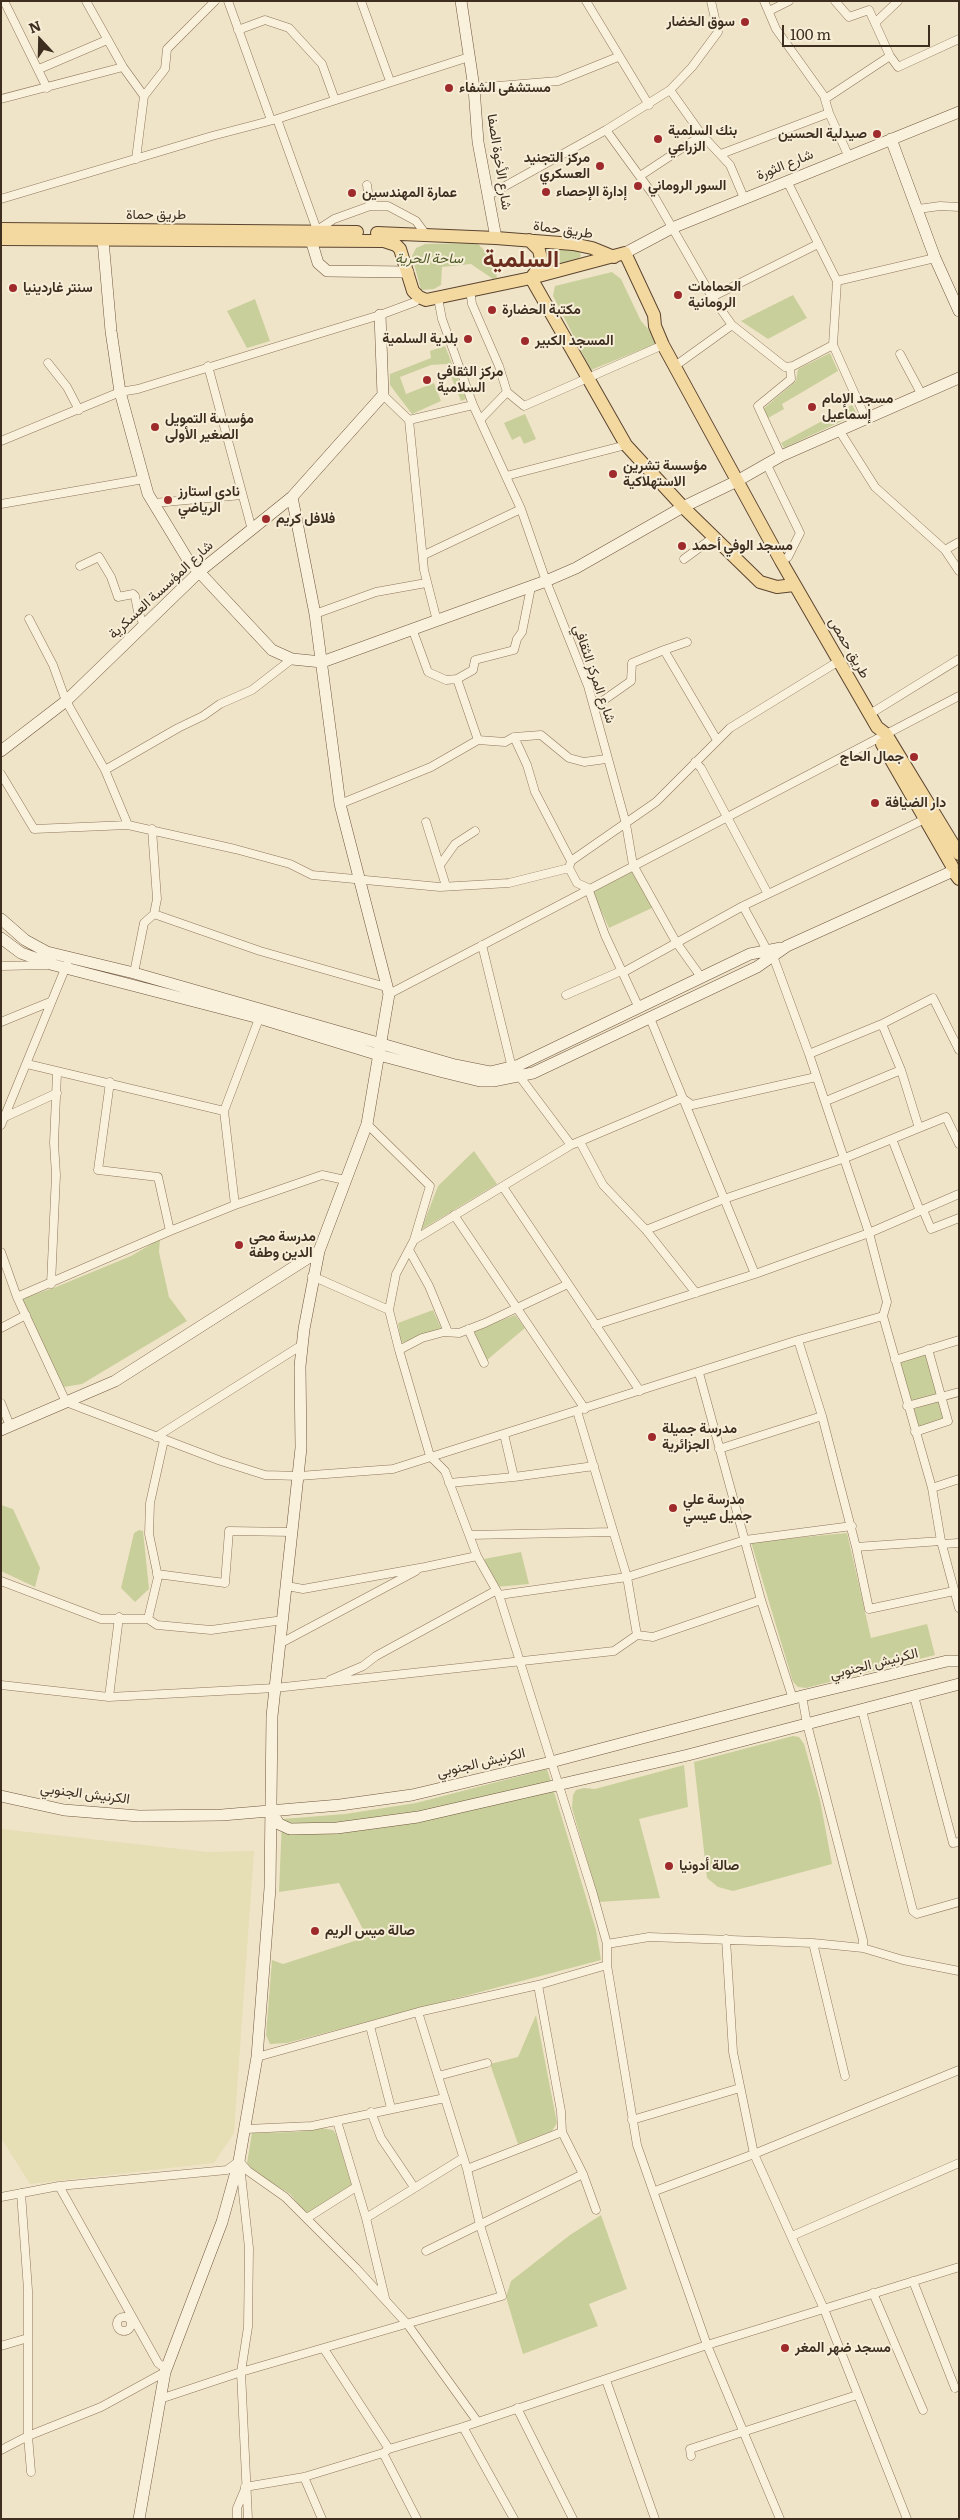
<!DOCTYPE html>
<html>
<head>
<meta charset="utf-8">
<style>
  body { margin:0 }
  #map { position:relative; width:960px; height:2520px; overflow:hidden; background:#f0e4c8; font-family:Literata,serif }
  canvas { display:block }
  .frame { position:absolute; inset:0; border:2px solid #3d2e20; pointer-events:none }
  .north { position:absolute; left:15px; top:15px; width:50px; height:50px; -webkit-text-stroke:4px #f7eed8; paint-order:stroke; rotate:339deg; font-size:14px; font-weight:700; line-height:20px; text-align:center; color:#3d2e20 }
  .north::after { content:''; display:block; margin:auto; width:18px; height:22px; background:#3d2e20; clip-path:polygon(50% 0,100% 100%,50% 72%,0 100%) }
  .scale { position:absolute; left:782px; top:25px; width:148px; height:22px; box-sizing:border-box; border:2px solid #3d2e20; border-top:0; padding-left:6px; font-size:15px; line-height:18px; white-space:nowrap; color:#3d2e20; -webkit-text-stroke:4px #f7eed8; paint-order:stroke }
</style>
</head>
<body>
<div id="map">
<canvas width="960" height="2520"></canvas>
<div class="frame"></div>
<div class="north">N</div>
<div class="scale">100 m</div>
</div>
<script>
const c = document.querySelector('canvas').getContext('2d');
c.lineJoin = 'round';
function fill(path, color) { c.fillStyle = color; c.fill(path, 'evenodd'); }
const shape = rows => new Path2D(rows.map(r => 'M' + r).join(''));
function strokePath(path, color, width, dash) { c.strokeStyle = color; c.lineWidth = width; c.lineCap = dash ? 'butt' : 'round'; c.setLineDash(dash || []); c.stroke(path); }
function drawText(font, color, halo, rows, align = 'center') {
  c.font = font + ' Literata,Vazirmatn,serif'; c.lineWidth = 4; c.setLineDash([]); c.textBaseline = 'middle'; c.strokeStyle = halo; c.fillStyle = color; for (const [text, x, y, turn = 0] of rows) {
    c.save(); c.translate(x, y); c.rotate((+turn || 0) * Math.PI / 180); c.textAlign = isNaN(turn) ? turn : align; if (halo) c.strokeText(text, 0, 0); c.fillText(text, 0, 0); c.restore();
  }
}
const farmland = shape([
  [1,1829,207,1852,254,1851,234,2133,214,2163,30,2184,1,2138]
]);
const green = shape([
  [477,243,484,250,492,250,497,278,493,279,471,264,442,267,441,285,434,289,421,290,412,256,416,248,425,244],
  [540,247,572,249,579,251,581,256,577,260,540,269],
  [612,272,621,279,641,321,649,330,655,344,591,370,553,296,555,286],
  [793,295,807,318,768,339,741,321],
  [255,299,270,341,247,348,227,311],
  [445,346,466,399,461,401,446,364,431,365,400,377,406,394,434,383,441,401,412,414,390,385,390,374,431,358,430,351],
  [830,353,838,371,782,404,784,409,768,418,763,409,796,381,798,369],
  [852,405,857,414,784,448,781,443],
  [525,414,536,439,524,444,520,436,512,440,504,423],
  [635,868,654,907,609,928,591,889],
  [474,1151,497,1184,421,1230,438,1186],
  [160,1239,159,1252,169,1297,187,1321,82,1384,64,1387,21,1299,56,1287,131,1256],
  [433,1310,442,1330,401,1343,398,1323],
  [515,1315,525,1328,487,1360,474,1331],
  [926,1353,938,1395,912,1402,900,1361],
  [939,1402,945,1422,919,1429,913,1409],
  [1,1505,13,1509,40,1568,35,1587,1,1571],
  [139,1530,143,1531,149,1589,135,1602,121,1588,134,1533],
  [847,1533,871,1638,927,1624,935,1655,806,1688,798,1687,793,1682,751,1542],
  [521,1552,529,1584,496,1587,484,1559],
  [793,1736,799,1737,804,1744,820,1800,832,1864,733,1891,718,1887,707,1878,694,1762],
  [684,1765,688,1807,639,1819,660,1898,599,1902,572,1808,573,1795,576,1790,584,1788,595,1789],
  [547,1769,596,1930,601,1960,287,2043,270,2044,266,2035,272,1960,283,1964,367,1937,339,1883,279,1892,282,1819,345,1814,416,1803],
  [536,2015,557,2123,552,2131,518,2144,490,2064,518,2057],
  [322,2128,333,2130,336,2134,352,2186,310,2213,304,2211,290,2194,253,2171,247,2163,252,2133,296,2132],
  [601,2215,627,2289,589,2304,598,2326,523,2354,506,2297,511,2281,570,2235]
]);
const street = shape([
  [4,1,47,88],
  [86,1,123,67,144,96],
  [228,1,271,120],
  [361,1,390,81],
  [586,1,649,105],
  [764,1,776,29,824,96,829,113,848,155],
  [835,1,849,17,869,10,890,56,898,67,959,39],
  [769,11,789,1],
  [876,22,898,1],
  [238,30,265,20,289,28,322,64,335,100],
  [39,69,107,40],
  [474,88,558,81,618,57],
  [670,90,702,135,730,165,744,198],
  [1,99,123,67],
  [825,99,890,56],
  [277,119,317,230,334,219,370,206,388,206,416,221,427,236],
  [606,130,654,196,712,297,732,325,785,367,793,366,833,345],
  [721,154,829,113],
  [136,159,144,96,165,69,167,49,215,1],
  [640,176,702,135],
  [787,181,837,281,833,345,866,419],
  [367,185,370,206],
  [489,195,606,130,670,90,692,67,718,32,711,1],
  [1,199,212,136,277,119,469,57],
  [918,209,940,206,959,207],
  [837,281,935,258],
  [470,289,472,304,499,366,507,392,480,420],
  [712,297,818,244],
  [438,298,442,319,473,405,521,509,546,581,588,686,626,824,633,865,676,942,701,977],
  [900,354,922,395],
  [48,363,67,387,79,410],
  [208,366,252,530],
  [675,366,732,325],
  [507,392,524,406,663,345],
  [383,395,409,420,473,405],
  [409,420,424,570,437,621],
  [839,430,875,487,945,550,959,571],
  [1,441,120,392,138,389,380,315,415,302,419,297],
  [781,456,758,406,791,379,790,367],
  [766,463,800,533,788,557,781,561],
  [506,476,626,445],
  [154,503,242,495],
  [1,504,144,479],
  [945,550,959,542],
  [424,555,521,509],
  [684,559,714,537],
  [80,566,99,557,111,577,118,597,133,594,135,596,138,612,144,625],
  [315,614,376,592,426,583],
  [29,619,53,665,66,701,105,770,128,825],
  [413,631,428,672,446,680,457,679,473,670,475,660,514,650,517,639,522,632,531,587],
  [664,650,687,642],
  [457,679,478,740,505,742,514,737,527,765,535,792,571,861],
  [594,707,631,681,632,663,664,650,717,740],
  [870,714,959,659],
  [514,737,541,735,569,758,584,762,606,759],
  [695,762,701,768,768,894],
  [105,770,178,728,203,716,220,704,252,690,292,659],
  [1,774,34,829,128,825,235,849,290,864,312,875,440,887,509,883,569,868,577,883,588,888,605,935,639,1008],
  [340,804,431,767,478,740],
  [426,822,446,886],
  [440,865,455,844,475,831],
  [569,868,571,861,656,802,730,728,839,661],
  [743,906,767,950],
  [154,914,260,951,386,987],
  [482,945,512,1068],
  [773,956,809,1054,869,1233,887,1302,883,1316,932,1488,941,1541,959,1608],
  [1,966,47,965],
  [134,973,144,923,154,914,157,899,152,829],
  [622,973,743,906,925,819],
  [389,994,959,696],
  [566,995,621,971],
  [650,1018,755,1274],
  [1,1022,50,1002],
  [882,1024,901,1070],
  [809,1054,882,1024,933,998,959,1050],
  [27,1064,224,1111],
  [520,1077,571,1145],
  [110,1082,98,1170,158,1177,170,1231],
  [826,1101,901,1070,919,1128],
  [5,1117,57,1093],
  [367,1124,430,1186,414,1240,396,1274,389,1310,399,1350,430,1456,445,1471,477,1556,499,1595,593,1894,607,1944,607,1965,637,2145,707,2345,780,2519],
  [1,1125,67,964],
  [892,1139,920,1211],
  [580,1142,603,1185,646,1230,696,1293],
  [503,1187,640,1391],
  [235,1205,224,1111,260,1016],
  [923,1210,931,1229,959,1218],
  [454,1215,585,1409],
  [646,1230,724,1199,845,1158,946,1117,959,1144],
  [414,1240,571,1145,682,1098,692,1105,816,1077],
  [409,1250,429,1286,448,1332],
  [1,1252,17,1297,66,1402,221,1461,265,1475,299,1476,393,1469,798,1340,883,1316],
  [312,1276,389,1310],
  [51,1284,56,1175,54,1143,57,1073],
  [17,1297,170,1231,235,1205,322,1175,345,1180],
  [595,1325,755,1274,869,1233,959,1194],
  [1,1328,26,1315],
  [468,1329,484,1363],
  [798,1340,822,1416,856,1547],
  [399,1350,422,1338,444,1332,459,1333,485,1323,568,1284],
  [895,1360,959,1340],
  [699,1373,761,1600,793,1699],
  [1,1403,10,1426],
  [907,1406,959,1392],
  [915,1432,948,1421,928,1349],
  [156,1437,302,1345],
  [719,1449,822,1416],
  [514,1477,594,1466],
  [449,1483,514,1477,504,1434],
  [932,1488,959,1479],
  [470,1535,613,1532],
  [941,1541,856,1547,869,1609,954,1591],
  [942,1544,959,1543],
  [157,1574,225,1583,229,1531,293,1532],
  [1,1581,101,1619,148,1619,158,1577,149,1534,150,1503,164,1440],
  [287,1586,303,1589,425,1567,477,1556],
  [499,1595,627,1577,745,1540,852,1526],
  [148,1619,157,1625,211,1630,283,1620],
  [637,1635,653,1637,761,1600],
  [281,1643,416,1571],
  [330,1680,363,1666,376,1656,495,1591],
  [1,1685,109,1697,275,1688,614,1651,637,1635,627,1577,577,1411],
  [802,1696,807,1724,863,1940,863,1948],
  [914,1696,953,1843,959,1842],
  [109,1697,119,1617],
  [862,1710,913,1911,917,1914,959,1902],
  [726,1939,733,2052,754,2154,824,2309,907,2519],
  [813,1943,845,2076],
  [607,1944,649,1937,813,1943,863,1948,903,1960,959,1971],
  [538,1985,561,2111,562,2132,583,2174,596,2210],
  [370,2026,391,2108],
  [257,2057,418,2012,538,1985,607,1965],
  [438,2076,487,2063],
  [371,2112,381,2138,414,2187],
  [632,2120,740,2088],
  [337,2121,366,2218,385,2298],
  [246,2129,312,2126,445,2098],
  [239,2161,248,2171,285,2197,356,2268,408,2325,477,2421],
  [240,2165,249,2248,248,2327,241,2372,248,2519],
  [467,2169,562,2132],
  [59,2186,158,2363,166,2369],
  [655,2191,754,2154,959,2070],
  [21,2193,28,2290,28,2436,31,2472],
  [1,2197,59,2186,227,2170,239,2161],
  [307,2218,356,2187],
  [366,2218,463,2158],
  [792,2236,959,2163],
  [426,2251,583,2174],
  [913,2281,955,2388],
  [873,2293,923,2410],
  '117 2324a7 7 0 1 1 14 0a7 7 0 1 1-14 0Z',
  [1,2346,28,2338],
  [324,2349,389,2449],
  [606,2380,655,2519],
  [160,2399,241,2372,502,2296,480,2225,467,2169,418,2012],
  [517,2408,573,2519],
  [463,2427,514,2519],
  [1,2450,28,2436,101,2407,165,2372],
  [383,2453,417,2519],
  [691,2456,690,2449,857,2395],
  [304,2477,322,2519],
  [245,2487,304,2477,383,2453,389,2449,463,2427,707,2345,959,2267],
  [237,2519,237,2508,245,2489]
]);
const secondary = shape([
  [461,1,474,88,478,142,496,238],
  [891,139,935,258,959,311],
  [103,240,111,331,120,392,148,494,188,560,272,650,292,659,322,662,546,581,576,568,683,507,737,481,781,456,959,378],
  [311,240,318,263,327,271,408,272],
  [625,253,672,228,959,112],
  [1,751,66,701,200,571,292,497,383,395,380,315],
  [1,919,25,940,47,952,134,973,455,1065,490,1072,519,1065,750,954,781,948],
  [1,938,21,953,54,965,259,1018,379,1055,443,1072,480,1081,493,1081,533,1073,757,967,787,946,953,871],
  [1,1430,115,1381,319,1251,367,1124,389,994,340,804,315,614,292,497],
  [1,1796,64,1810,139,1816,222,1815,340,1805,412,1795,551,1762,802,1696,947,1661,959,1661],
  [272,1813,279,1824,290,1829,337,1828,418,1817,688,1755,959,1684],
  [139,2519,165,2372,222,2222,239,2161,257,2057,270,1888,272,1716,301,1448,300,1366,304,1329,319,1251]
]);
const primary = shape([
  [1,229,357,232],
  [377,233,496,238,573,244,592,248,614,257],
  [1,239,384,241,396,245,400,249,413,291,419,297,426,300,531,278,625,253,654,315,655,326,663,345,781,561,877,727,886,734,959,854],
  [529,240,539,250,541,259,540,266,531,278,626,445,683,507,760,582,777,587,794,585],
  [882,744,952,866],
  [956,875,959,879]
]);
const markers = [
  [745,22,5,"#9e2a2b"],
  [449,88,5,"#9e2a2b"],
  [877,134,5,"#9e2a2b"],
  [658,139,5,"#9e2a2b"],
  [600,166,5,"#9e2a2b"],
  [638,186,5,"#9e2a2b"],
  [546,192,5,"#9e2a2b"],
  [352,193,5,"#9e2a2b"],
  [13,288,5,"#9e2a2b"],
  [678,295,5,"#9e2a2b"],
  [492,310,5,"#9e2a2b"],
  [468,339,5,"#9e2a2b"],
  [525,341,5,"#9e2a2b"],
  [427,380,5,"#9e2a2b"],
  [812,407,5,"#9e2a2b"],
  [155,427,5,"#9e2a2b"],
  [613,474,5,"#9e2a2b"],
  [168,500,5,"#9e2a2b"],
  [266,519,5,"#9e2a2b"],
  [682,546,5,"#9e2a2b"],
  [914,757,5,"#9e2a2b"],
  [875,803,5,"#9e2a2b"],
  [239,1245,5,"#9e2a2b"],
  [652,1437,5,"#9e2a2b"],
  [673,1508,5,"#9e2a2b"],
  [669,1866,5,"#9e2a2b"],
  [315,1931,5,"#9e2a2b"],
  [785,2348,5,"#9e2a2b"]
];
const poiNames = [
  ["سوق الخضار",735,22,"right"],
  ["مستشفى الشفاء",459,88],
  ["بنك السلمية",668,131],
  ["الزراعي",668,147],
  ["صيدلية الحسين",867,134,"right"],
  ["مركز التجنيد",590,158,"right"],
  ["العسكري",590,174,"right"],
  ["السور الروماني",648,186],
  ["إدارة الإحصاء",556,192],
  ["عمارة المهندسين",362,193],
  ["الحمامات",688,287],
  ["الرومانية",688,303],
  ["سنتر غاردينيا",23,288],
  ["مكتبة الحضارة",502,310],
  ["بلدية السلمية",458,339,"right"],
  ["المسجد الكبير",535,341],
  ["مركز الثقافي",437,372],
  ["السلامية",437,388],
  ["مسجد الإمام",822,399],
  ["إسماعيل",822,415],
  ["مؤسسة التمويل",165,419],
  ["الصغير الأولى",165,435],
  ["مؤسسة تشرين",623,466],
  ["الاستهلاكية",623,482],
  ["نادي استارز",178,492],
  ["الرياضي",178,508],
  ["فلافل كريم",276,519],
  ["مسجد الوفي أحمد",692,546],
  ["جمال الحاج",904,757,"right"],
  ["دار الضيافة",885,803],
  ["مدرسة محي",249,1237],
  ["الدين وطفة",249,1253],
  ["مدرسة جميلة",662,1429],
  ["الجزائرية",662,1445],
  ["مدرسة علي",683,1500],
  ["جميل عيسي",683,1516],
  ["صالة أدونيا",679,1866],
  ["صالة ميس الريم",325,1931],
  ["مسجد ضهر المغر",795,2348]
];
const streetNames = [
  ["شارع الأخوة الصفا",499,162,81],
  ["شارع الثورة",785,165,-22],
  ["طريق حماة",156,215],
  ["طريق حماة",563,230,8],
  ["شارع المؤسسة العسكرية",161,590,-43],
  ["طريق حمص",849,648,60],
  ["شارع المركز الثقافي",594,674,71],
  ["الكرنيش الجنوبي",874,1664,-14],
  ["الكرنيش الجنوبي",481,1763,-13],
  ["الكرنيش الجنوبي",85,1794,7]
];
const parkNames = [
  ["ساحة الحرية",429,259]
];
const townNames = [
  ["السلمية",521,260]
];
fill(farmland, '#e6deb5');
fill(green, '#c9cf9b');
strokePath(street, '#8d765c', 9);
strokePath(secondary, '#6f573f', 12);
strokePath(primary, '#5b4430', 14);
strokePath(street, '#faf1dc', 8);
strokePath(secondary, '#faf1dc', 11);
strokePath(primary, '#f3d9a0', 12);
for (const [x, y, r, color] of markers) { const dot = new Path2D(); dot.arc(x, y, r, 0, 2 * Math.PI); c.fillStyle = color; c.fill(dot); strokePath(dot, '#f7eed8', 2); }
drawText('bold 14px', '#3d2e20', '#f7eed8', poiNames, 'left');
drawText('14px', '#3d2e20', '#f7eed8', streetNames);
drawText('italic 14px', '#4d5a26', '#f7eed8', parkNames);
drawText('bold 24px', '#6b2e1e', '#f7eed8', townNames);
</script>
</body>
</html>
